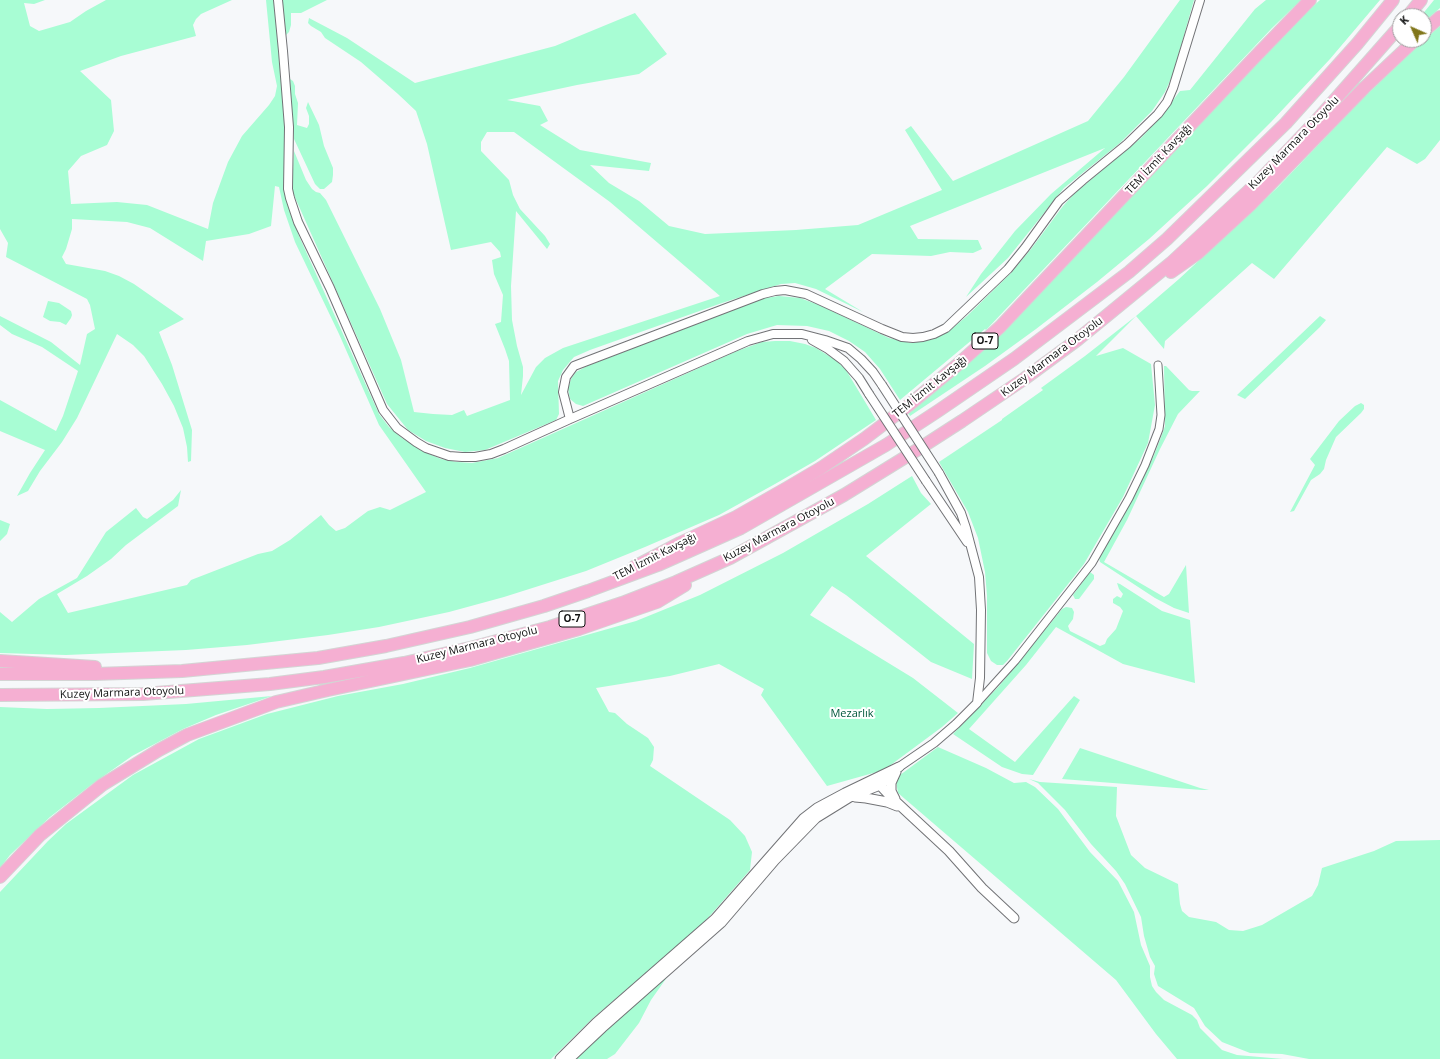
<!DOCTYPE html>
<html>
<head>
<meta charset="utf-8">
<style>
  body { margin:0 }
  #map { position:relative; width:1440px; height:1059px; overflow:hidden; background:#f6f8fa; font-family:"Open Sans",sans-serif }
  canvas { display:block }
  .north { position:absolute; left:1392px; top:8px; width:40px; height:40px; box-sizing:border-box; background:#fff; border:1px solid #9fa0a0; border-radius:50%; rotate:315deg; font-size:11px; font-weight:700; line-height:16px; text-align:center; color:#101111 }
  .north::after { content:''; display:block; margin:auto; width:14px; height:18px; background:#81761a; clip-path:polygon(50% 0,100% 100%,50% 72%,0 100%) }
</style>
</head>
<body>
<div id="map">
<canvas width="1440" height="1059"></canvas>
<div class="north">K</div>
</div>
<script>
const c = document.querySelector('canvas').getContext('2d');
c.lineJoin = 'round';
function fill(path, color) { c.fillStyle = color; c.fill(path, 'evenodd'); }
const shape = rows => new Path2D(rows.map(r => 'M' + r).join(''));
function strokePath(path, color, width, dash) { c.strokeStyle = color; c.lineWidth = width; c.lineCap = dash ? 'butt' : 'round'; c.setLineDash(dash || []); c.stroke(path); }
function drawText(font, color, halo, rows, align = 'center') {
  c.font = font + ' "Open Sans",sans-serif'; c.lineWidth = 4; c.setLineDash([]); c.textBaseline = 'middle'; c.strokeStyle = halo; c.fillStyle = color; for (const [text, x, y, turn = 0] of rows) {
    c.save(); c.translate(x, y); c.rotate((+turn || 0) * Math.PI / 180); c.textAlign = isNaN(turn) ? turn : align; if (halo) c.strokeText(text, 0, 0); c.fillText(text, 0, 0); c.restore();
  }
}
const green = shape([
  [0,0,45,0,34,4,24,3,30,26,39,31,70,22,86,11,106,0,232,0,201,14,196,19,193,25,196,36,121,56,80,71,111,100,114,131,107,145,81,156,68,171,71,204,117,202,147,205,208,229,213,203,228,162,242,136,269,105,275,96,277,86,272,62,266,0,274,0,287,140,284,180,285,194,291,214,299,236,379,414,389,427,402,438,429,454,441,459,457,462,472,463,498,458,737,351,762,342,775,341,790,341,805,344,816,348,837,361,846,370,876,420,815,461,775,484,719,515,645,547,586,571,504,597,449,612,379,627,328,635,247,645,186,650,66,655,0,653,0,612,12,622,39,599,77,578,106,532,136,508,143,517,147,519,173,500,181,490,178,506,126,545,111,559,87,576,57,594,68,613,187,585,191,580,258,554,272,551,290,540,321,515,329,525,336,531,345,528,368,511,380,507,390,510,426,492,379,425,339,334,295,242,284,210,279,187,275,186,271,226,249,234,206,241,203,261,150,228,127,222,72,219,72,229,66,249,62,257,66,264,105,271,119,276,134,284,184,319,159,332,172,365,192,430,191,461,188,462,187,447,183,428,174,406,162,384,144,356,133,345,117,334,77,418,62,442,40,471,28,491,17,496,30,473,45,450,0,431,0,400,56,431,63,416,78,371,42,347,12,334,0,325,0,316,51,342,80,365,87,334,95,329,90,305,87,299,6,257,8,243,0,229],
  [281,0,327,0,301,13,291,13,291,25,289,32,286,35],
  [1180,0,1194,0,1173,74,1165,92,1152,111,1120,143,1064,188,1008,258,966,297,981,274,1015,231,1051,194,1105,148,910,226,918,239,978,240,982,249,973,253,950,252,931,256,872,254,825,289,863,312,816,289,795,283,781,284,722,303,590,350,574,357,563,370,558,381,559,414,556,420,485,450,465,452,445,448,426,441,408,430,387,404,293,193,292,188,294,151,306,180,312,189,316,192,320,193,326,200,380,309,401,360,414,412,433,414,452,415,464,410,467,416,510,400,509,361,505,349,495,324,501,322,503,295,494,274,492,260,501,257,500,252,491,242,451,250,427,144,416,111,398,94,361,62,325,38,321,32,311,26,308,23,309,18,347,38,415,83,555,46,635,13,667,54,639,74,577,85,507,100,540,106,548,121,540,125,580,150,651,163,649,171,590,165,609,183,639,201,669,226,705,234,796,230,858,225,942,190,905,130,911,126,953,181,1088,121,1124,77],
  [487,132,514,132,610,202,720,296,563,348,545,358,536,367,521,395,523,376,523,367,517,346,512,320,511,286,516,211,547,249,550,244,545,236,520,209,513,195,509,180,481,151,481,142],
  [1266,0,1301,0,1272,28,986,330,985,329,900,400,880,369,865,352,849,341,829,331,807,326,777,325,747,334,583,406,576,404,570,399,568,389,571,379,576,372,587,366,765,298,779,296,800,298,819,305,889,338,911,343,929,340,949,331,967,316,1011,273,1031,249,1063,206,1075,193,1141,138,1158,120,1180,91,1190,90,1255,9],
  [1320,0,1380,0,1330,59,1271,122,1207,186,1149,239,1097,282,1036,329,985,366,910,416,908,413,963,367,1029,305,1174,149,1299,19],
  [1434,0,1440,0,1440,8,1424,22,1424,16,1421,16],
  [1440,26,1440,140,1425,159,1417,164,1387,147,1274,279,1252,263,1165,341,1164,349,1136,316,1096,356,1123,348,1151,364,1155,405,1148,443,1123,497,1084,564,1007,661,1003,665,997,665,991,661,987,653,987,596,985,572,978,538,968,512,939,462,1002,420,1002,419,1043,390,1041,388,1085,356,1136,316,1179,279,1277,188,1361,100,1423,41],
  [290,79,293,81,295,86,295,94,298,103,297,125,307,128,309,124,309,116,306,108,308,102,319,125,324,146,333,168,333,175,332,182,324,189,320,189,315,184,294,139],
  [48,301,59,303,71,311,72,315,71,318,66,325,60,322,50,321,43,317],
  [1320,316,1326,320,1320,327,1245,399,1237,395],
  [1164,366,1166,366,1189,390,1192,391,1200,391,1178,414,1160,449,1127,520,1104,562,1164,597,1169,594,1186,565,1189,613,1174,608,1155,598,1100,562,1099,558,1138,489,1154,455,1163,432,1165,426],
  [1361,403,1364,405,1364,409,1361,413,1336,437,1326,460,1324,469,1320,474,1311,480,1294,511,1290,512,1315,465,1310,459,1339,421,1355,406],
  [912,476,921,493,931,504,866,556,974,644,972,679,931,662,846,595,832,586,810,615,913,678,958,713,942,727,884,770,827,786,761,695,764,689,719,664,670,676,596,688,609,712,615,713,627,724,648,738,654,747,653,760,650,766,730,820,745,836,752,852,750,870,700,927,593,1018,551,1059,0,1059,0,892,48,841,66,824,133,775,199,739,267,714,338,696,403,684,470,668,636,621,700,595,783,553,868,504],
  [0,520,10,524,7,534,0,541],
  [1090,572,1094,575,1094,579,1079,599,1075,599,1073,595],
  [1117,583,1120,584,1162,611,1190,620,1195,683,1123,664,1056,627,1026,665,969,729,1015,762,1074,696,1080,700,1033,775,1022,774,1002,767,953,734,999,686,1062,609,1066,607,1072,608,1074,612,1073,619,1068,626,1070,631,1100,646,1105,644,1107,639,1116,629,1123,611,1120,607,1113,603,1113,599,1117,596,1121,598,1123,594,1119,589],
  [272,696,216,715,183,729,132,756,91,785,50,817,10,855,0,868,0,707,47,709,99,708,186,704],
  [938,747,986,768,1014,783,1026,782,1035,787,1058,809,1090,852,1118,881,1134,912,1141,945,1150,966,1150,977,1152,986,1156,992,1164,1000,1192,1015,1197,1020,1200,1028,1222,1050,1237,1055,1283,1059,1177,1059,1156,1034,1116,980,898,793,896,781,900,775],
  [1080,748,1200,788,1209,790,1202,790,1062,779],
  [1029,779,1040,782,1117,787,1116,816,1131,855,1145,868,1178,884,1180,904,1182,911,1189,917,1216,922,1229,930,1243,931,1262,925,1312,896,1318,885,1322,868,1374,851,1396,841,1440,840,1440,1059,1309,1059,1282,1054,1250,1053,1222,1042,1205,1026,1194,1008,1158,986,1154,974,1155,966,1150,957,1144,936,1141,917,1125,884,1116,871,1091,844,1065,810,1038,783],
  [670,973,651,1000,639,1023,615,1054,607,1059,569,1059]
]);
const minor = shape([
  [977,703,1015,661,1092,563,1129,498,1145,465,1159,429,1161,415,1158,365]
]);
const tertiary = shape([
  [278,0,283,51,289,127,288,189,290,198,298,222,330,288,383,410,397,428,416,442,426,448,449,456,462,457,475,457,491,454,504,449,570,419,748,341,773,334,802,334,825,340,848,348,861,359,873,372,882,385],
  [812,340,828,349,844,361,859,378,869,394],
  [570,419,563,392,566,377,574,366,763,294,775,291,785,290,806,294,882,329,902,337,913,338,923,337,934,334,946,328,1008,269,1025,248,1059,201,1083,180,1127,144,1158,114,1167,102,1173,88,1200,0],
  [926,481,967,542],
  [899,767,934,743,956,724,977,703,980,678,981,610,979,577,966,528,961,513,939,473]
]);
const secondary = shape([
  [876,781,892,798,949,851,982,888,1014,918],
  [855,797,866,798,887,802,897,806],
  [895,799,891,791,891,783,896,772],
  [560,1059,596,1023,715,919,804,818,817,808,845,793,899,767],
  [569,1059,602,1028,721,923,775,860,816,818,850,797,880,785,892,774]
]);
const motorway = shape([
  [1408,16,1421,0],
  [1424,31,1440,17],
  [1171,272,1198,253,1251,204,1364,88,1415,40],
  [634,567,680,543,736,517,787,488,821,468,864,439,909,405,956,366,1000,327,1253,59,1310,0],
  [0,661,95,667],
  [0,674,95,674,182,671,318,658,386,646,470,627,544,606,588,591,658,565,741,528,886,445,938,411,1014,359,1129,272,1167,239,1286,123,1357,44,1393,0],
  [0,695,143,694,270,684,324,677,404,663,474,647,550,627,622,603,676,582,730,558,844,495,917,450,962,421,1024,379,1077,340,1171,263,1259,181,1317,120,1400,26],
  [0,877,40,835,102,785,159,750,187,735,276,702,328,690,470,660,579,629,657,602,685,585]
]);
const tertiaryBridge = shape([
  [882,385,939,473],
  [869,394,926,481]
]);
const shields = [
  [985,341,26],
  [572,619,26]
];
const shieldNames = [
  ["O-7",985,341],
  ["O-7",572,619]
];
const streetNames = [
  ["Kuzey Marmara Otoyolu",1294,143,-46],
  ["TEM İzmit Kavşağı",1159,159,-47],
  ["Kuzey Marmara Otoyolu",1052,357,-37],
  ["TEM İzmit Kavşağı",930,387,-39],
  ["Kuzey Marmara Otoyolu",779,530,-28],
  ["TEM İzmit Kavşağı",655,557,-27],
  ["Kuzey Marmara Otoyolu",477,645,-14],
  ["Kuzey Marmara Otoyolu",122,693,-2]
];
const parkNames = [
  ["Mezarlık",852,714]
];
fill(green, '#a8fdd4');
strokePath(minor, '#727376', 9);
strokePath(tertiary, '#727376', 10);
strokePath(secondary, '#727376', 11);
strokePath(motorway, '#d4d4d4', 14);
strokePath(minor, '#fff', 7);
strokePath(tertiary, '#fff', 8);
strokePath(secondary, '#fff', 9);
strokePath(motorway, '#f5afd2', 12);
strokePath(tertiaryBridge, '#727376', 10, []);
strokePath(tertiaryBridge, '#fff', 8);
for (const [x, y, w] of shields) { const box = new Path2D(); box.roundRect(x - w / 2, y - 8, w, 16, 3); c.fillStyle = '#fff'; c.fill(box); strokePath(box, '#101111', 1); }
drawText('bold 10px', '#101111', null, shieldNames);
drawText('11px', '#101111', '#fff', streetNames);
drawText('11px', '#00573b', '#fff', parkNames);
</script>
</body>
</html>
